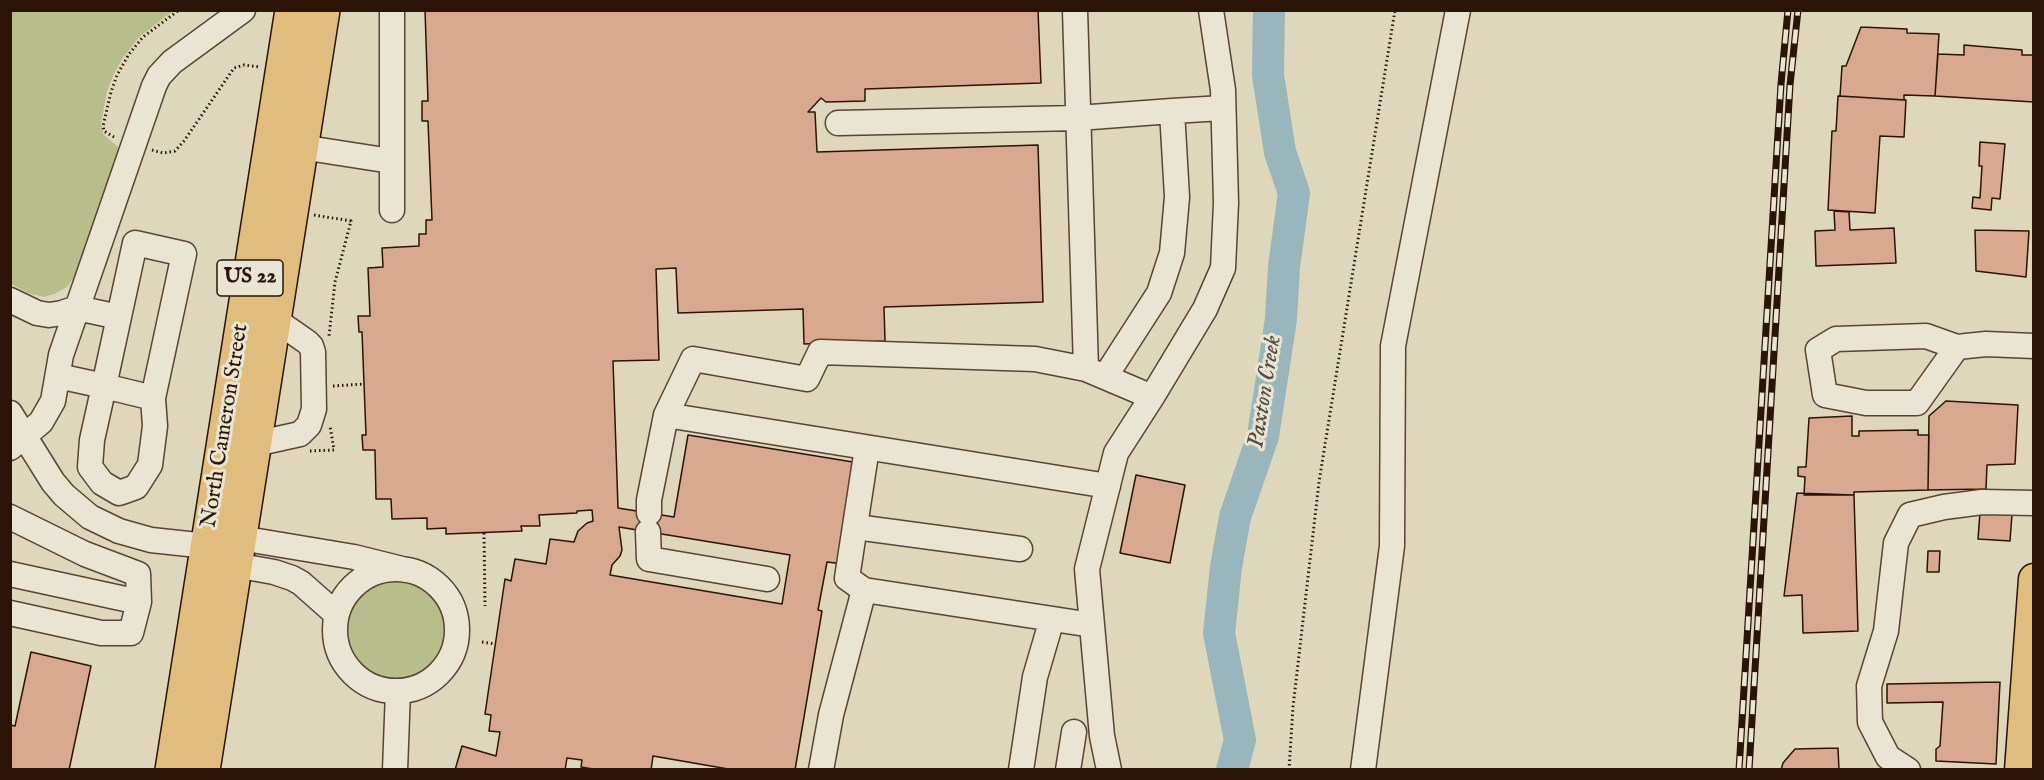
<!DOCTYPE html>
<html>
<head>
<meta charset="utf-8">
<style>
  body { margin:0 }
  #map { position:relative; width:2044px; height:780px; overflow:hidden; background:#dfd7bc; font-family:"IM FELL English",serif }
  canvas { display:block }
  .frame { position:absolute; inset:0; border:12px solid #2b1305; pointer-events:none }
</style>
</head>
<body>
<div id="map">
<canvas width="2044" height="780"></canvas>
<div class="frame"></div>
</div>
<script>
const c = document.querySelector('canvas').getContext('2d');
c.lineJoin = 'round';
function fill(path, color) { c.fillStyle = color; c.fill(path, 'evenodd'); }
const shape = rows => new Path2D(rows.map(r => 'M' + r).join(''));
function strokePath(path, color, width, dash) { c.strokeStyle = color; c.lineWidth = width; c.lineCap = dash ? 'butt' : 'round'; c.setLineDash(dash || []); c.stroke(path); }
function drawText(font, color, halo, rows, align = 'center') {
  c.font = font + ' "IM FELL English",serif'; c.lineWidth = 6; c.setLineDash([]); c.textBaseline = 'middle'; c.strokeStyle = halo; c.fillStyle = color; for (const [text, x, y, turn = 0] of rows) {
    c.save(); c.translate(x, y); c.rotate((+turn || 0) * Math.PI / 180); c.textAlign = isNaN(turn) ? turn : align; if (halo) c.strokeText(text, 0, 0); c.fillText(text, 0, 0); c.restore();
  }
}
const green = shape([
  [10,11,173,11,139,37,122,59,114,74,107,91,101,124,103,134,119,148,77,273,67,287,54,294,44,297,28,293,11,284],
  '347 630a49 49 0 1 1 98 0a49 49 0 1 1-98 0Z'
]);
const river = shape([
  [1232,770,1240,740,1219,633,1226,567,1235,517,1263,436,1281,319,1284,267,1294,193,1280,152,1268,75,1269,10]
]);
const building = shape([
  [425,10,1038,10,1041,83,865,89,865,101,826,102,821,98,808,112,815,112,817,152,1038,145,1043,302,884,307,885,341,804,344,803,309,678,313,676,268,656,269,659,360,613,361,618,508,674,517,688,435,859,463,843,564,827,562,818,610,822,611,795,770,734,770,653,756,651,770,599,770,581,767,582,760,567,758,565,770,455,770,462,746,496,756,500,732,489,731,491,715,485,714,505,579,511,581,515,559,546,564,550,539,574,542,578,531,587,523,593,521,592,510,577,511,577,513,539,515,540,526,521,526,522,531,446,534,446,528,427,529,427,518,392,519,391,499,376,499,375,450,363,450,362,435,366,435,362,332,359,332,358,316,370,316,368,268,383,267,382,248,419,246,419,234,426,234,426,220,432,220,428,121,422,121,422,101,428,101,425,10],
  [619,527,790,555,782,604,610,575,612,565,620,556,622,550,619,527],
  [1861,27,1907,29,1907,33,1939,34,1935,96,1904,95,1904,100,1840,96,1842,66,1846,66,1861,27],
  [1964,45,2022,50,2022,55,2034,55,2034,102,1935,96,1938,54,1964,55,1964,45],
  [1838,96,1906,100,1904,137,1880,136,1875,213,1828,210,1832,131,1836,131,1838,96],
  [1980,142,2005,144,2000,199,1992,198,1991,210,1972,208,1973,197,1980,198,1982,166,1979,166,1980,142],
  [1834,211,1849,212,1850,230,1894,228,1896,263,1816,266,1815,231,1835,230,1834,211],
  [1975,230,2029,231,2026,277,1976,271,1975,230],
  [1946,401,2018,405,2015,464,1987,465,1986,489,1928,490,1929,416,1946,401],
  [1852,416,1852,436,1859,436,1859,431,1918,430,1918,435,1929,435,1928,490,1854,492,1854,495,1804,495,1805,477,1798,476,1798,467,1806,467,1809,418,1852,416],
  [1136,475,1185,485,1170,563,1120,553,1136,475],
  [1797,493,1854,495,1858,631,1803,633,1802,595,1784,596,1797,493],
  [1980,512,2012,514,2010,541,1978,539,1980,512],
  [1928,551,1940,551,1939,572,1927,572,1928,551],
  [31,652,91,666,69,770,10,770,10,725,15,726,31,652],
  [2000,682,1996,764,1936,761,1936,749,1940,746,1943,702,1887,703,1887,684,2000,682],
  [1838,748,1839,770,1781,770,1783,763,1795,749,1838,748]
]);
const path = shape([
  [114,137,104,131,103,126,111,92,117,75,129,54,143,37,179,10],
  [152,150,163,153,175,151,184,141,234,68,244,65,260,67],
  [314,215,351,221,335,282,329,336],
  [333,386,364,384],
  [310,451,334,450,330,426],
  [484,533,485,606],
  [482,642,495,644],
  [1289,770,1293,707,1319,482,1395,10]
]);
const minor = shape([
  [1075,10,1086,369,1152,397,1116,453,1087,569,1092,625],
  [1172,111,1223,108],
  [838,123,1078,118,1172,111,1177,197,1172,253,1159,293,1105,377],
  [301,147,391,161],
  [392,210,392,10],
  [10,300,37,313,49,315,62,313,77,308,119,317],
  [1957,347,1917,403,1866,403,1825,395,1818,350,1836,339,1926,336,1957,347,1986,344,2034,346],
  [1086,369,1035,359,820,352,807,379,693,359,666,415,1108,486],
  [58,376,104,386,137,394,153,398,155,426,150,465,136,487,119,493,102,483,90,467,92,440,104,386,135,243,184,254,153,398],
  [1152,397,1205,309,1223,268,1226,203,1223,90,1211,10],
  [10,413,53,482,64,495,90,517,119,531,151,540,207,546,240,538,354,557,406,570],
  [255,444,300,434,309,425,314,409,313,352,311,346,307,342,274,319],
  [10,448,41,422,53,401,61,355,154,86,159,76,172,62,243,10],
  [649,513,649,500,666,415],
  [10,517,85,554,138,574,139,602,131,633,101,633,10,613],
  [856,527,1020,549],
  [648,532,649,559,767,579],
  [222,556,235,565,274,572,292,578,301,583,336,614],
  '335 630a61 61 0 1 1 122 0a61 61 0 1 1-122 0Z',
  [10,574,139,602],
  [864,590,847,578,867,448],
  [395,770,398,691],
  [821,770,831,715,864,590,1092,625,1102,736,1109,770],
  [1021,770,1035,677,1052,619],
  [1068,770,1074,732],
  [1363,770,1392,546,1393,346,1458,10],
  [1908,770,1888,757,1870,722,1869,686,1886,631,1896,543,1910,515,1944,507,1982,502,2034,503]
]);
const major = shape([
  [2020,770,2034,579]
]);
const highway = shape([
  [172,770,292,10],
  [203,770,323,10]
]);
const rail = shape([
  [1739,770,1781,84,1788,10],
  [1749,770,1790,85,1798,10]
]);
const shields = [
  [250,278,66]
];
const shieldNames = [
  ["US 22",250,278]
];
const streetNames = [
  ["North Cameron Street",226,426,-81]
];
const waterNames = [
  ["Paxton Creek",1266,392,-81]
];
fill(green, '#b8bd8c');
strokePath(river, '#99b6bc', 32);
fill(building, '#d9a891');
strokePath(building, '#2b1305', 1.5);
strokePath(minor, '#584433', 27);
strokePath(major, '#2b1305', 33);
strokePath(highway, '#2b1305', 36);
strokePath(path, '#2b1305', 3, [1.5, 3]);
strokePath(minor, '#eae5d3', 24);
strokePath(major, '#e0bc7e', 30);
strokePath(highway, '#e0bc7e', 33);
strokePath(rail, '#2b1305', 7);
strokePath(rail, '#eae5d3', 4.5, [14]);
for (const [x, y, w] of shields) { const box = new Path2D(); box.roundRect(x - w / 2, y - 18, w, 36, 4.5); c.fillStyle = '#eae5d3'; c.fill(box); strokePath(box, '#2b1305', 1.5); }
drawText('bold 21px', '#2b1305', null, shieldNames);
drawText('22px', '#2b1305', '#eae5d3', streetNames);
drawText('italic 24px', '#524c45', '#eae5d3', waterNames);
</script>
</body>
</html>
